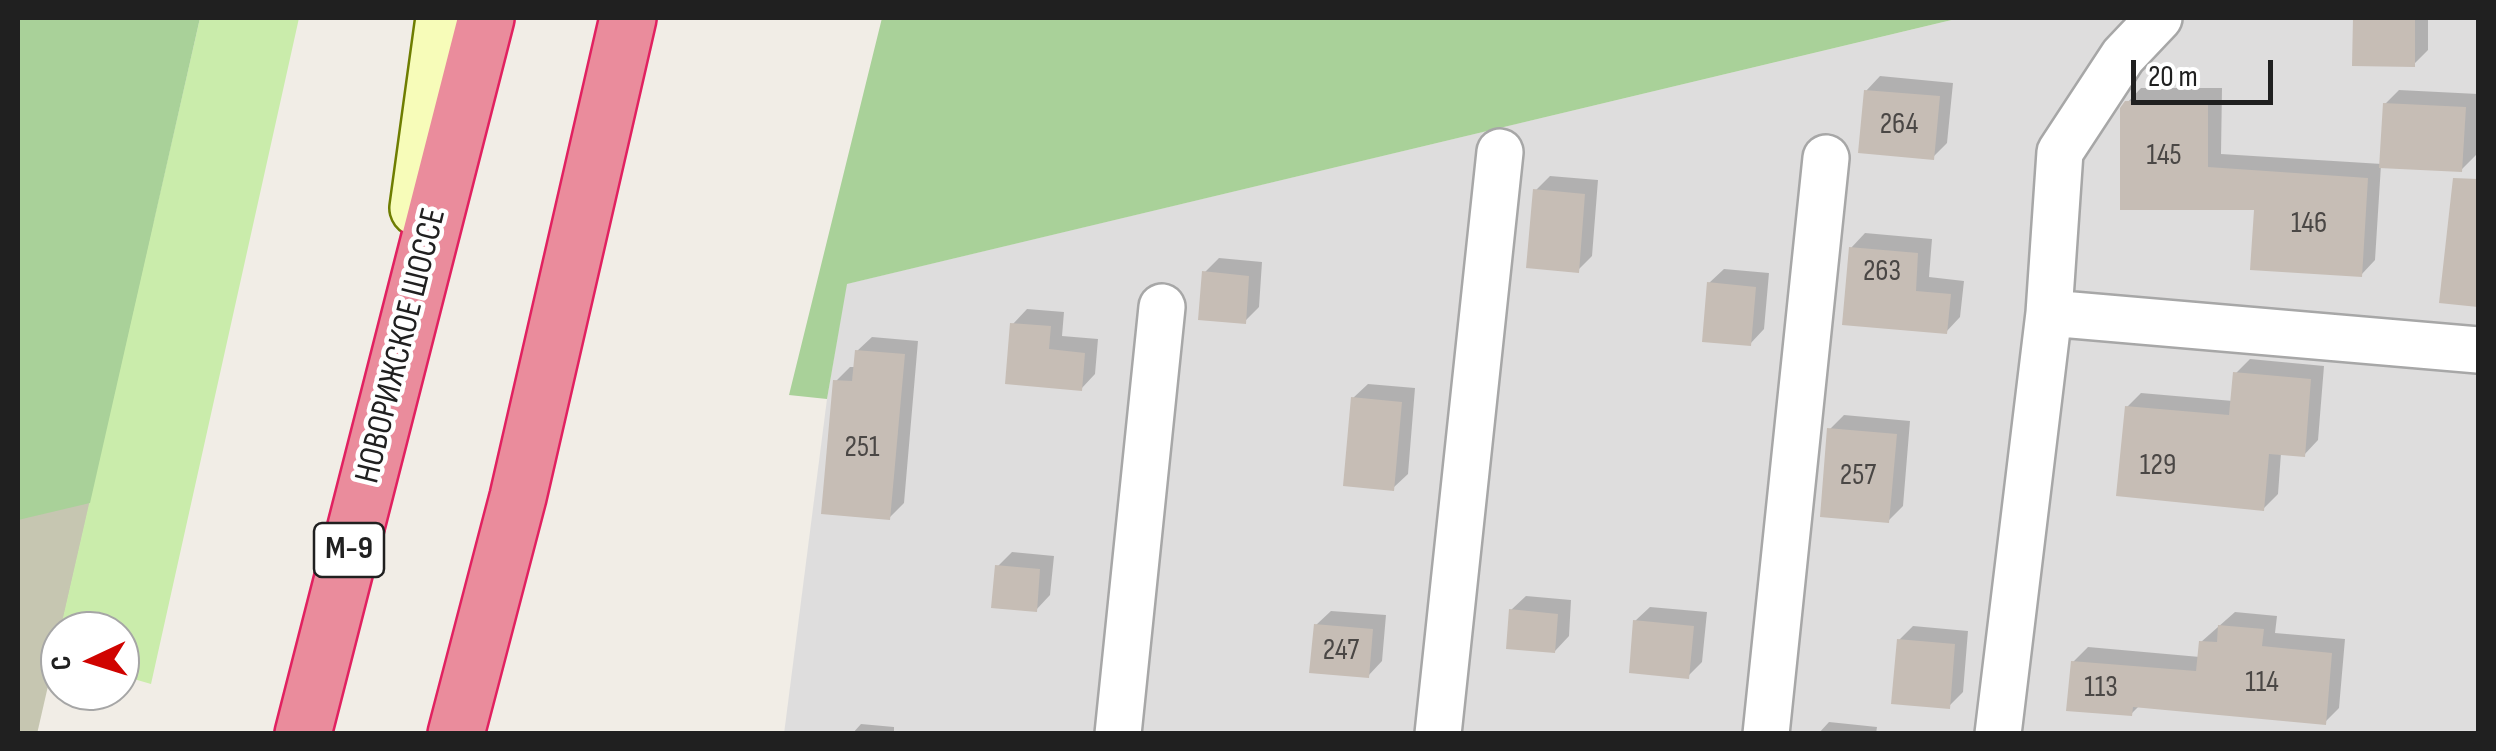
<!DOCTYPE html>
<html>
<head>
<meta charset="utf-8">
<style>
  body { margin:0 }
  #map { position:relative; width:2496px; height:751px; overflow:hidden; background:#f1ede6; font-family:"Sofia Sans Condensed",sans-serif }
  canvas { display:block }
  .frame { position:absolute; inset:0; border:20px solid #202020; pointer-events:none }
  .north { position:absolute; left:40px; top:611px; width:100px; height:100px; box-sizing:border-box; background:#fff; border:2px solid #a6a6a6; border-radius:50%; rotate:266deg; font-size:28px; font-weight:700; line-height:40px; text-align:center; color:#202020 }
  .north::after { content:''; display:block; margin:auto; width:35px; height:45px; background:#d00300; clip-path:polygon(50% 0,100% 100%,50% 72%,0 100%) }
  .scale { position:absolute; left:2131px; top:60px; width:142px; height:45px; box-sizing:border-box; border:5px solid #202020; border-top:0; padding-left:12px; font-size:30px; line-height:35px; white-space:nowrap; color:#202020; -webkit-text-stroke:8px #fff; paint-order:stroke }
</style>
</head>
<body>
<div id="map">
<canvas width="2496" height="751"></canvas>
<div class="frame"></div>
<div class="north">С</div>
<div class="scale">20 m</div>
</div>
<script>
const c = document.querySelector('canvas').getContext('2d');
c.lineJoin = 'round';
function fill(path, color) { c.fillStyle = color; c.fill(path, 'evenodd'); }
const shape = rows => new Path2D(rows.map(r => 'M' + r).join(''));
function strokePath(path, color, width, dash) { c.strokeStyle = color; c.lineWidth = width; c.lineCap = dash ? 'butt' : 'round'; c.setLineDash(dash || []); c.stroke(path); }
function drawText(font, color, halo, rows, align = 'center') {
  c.font = font + ' "Sofia Sans Condensed",sans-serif'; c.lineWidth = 9; c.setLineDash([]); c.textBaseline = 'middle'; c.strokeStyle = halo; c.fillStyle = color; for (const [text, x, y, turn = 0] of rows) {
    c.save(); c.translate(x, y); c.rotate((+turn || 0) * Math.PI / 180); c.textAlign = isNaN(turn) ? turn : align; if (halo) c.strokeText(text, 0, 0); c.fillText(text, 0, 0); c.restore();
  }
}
const residential = shape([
  [1960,18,2478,18,2478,733,784,734,827,399,846,284]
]);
const construction = shape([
  [18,78,154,223,37,734,18,733]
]);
const grass = shape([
  [200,18,299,18,151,684,120,675,120,631,60,631]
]);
const forest = shape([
  [18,18,200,18,90,503,18,520],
  [882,18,1960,18,847,284,827,399,789,395]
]);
const shadow = shape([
  [2355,18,2428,18,2428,50,2414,64,2355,64],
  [1880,76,1953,83,1947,143,1933,157,1866,91],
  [2141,88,2222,88,2221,154,2382,164,2385,104,2399,90,2478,94,2476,155,2461,170,2381,165,2375,260,2361,275,2257,208,2127,103],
  [1550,176,1598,180,1592,256,1578,270,1536,190],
  [2466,198,2478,199,2478,305,2442,300],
  [1865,233,1932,239,1929,277,1964,281,1960,317,1946,332,1851,248],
  [1219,258,1262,262,1259,307,1245,321,1205,272],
  [1724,269,1769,273,1764,329,1750,344,1709,283],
  [1027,309,1064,312,1062,336,1098,339,1095,374,1081,389,1013,324],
  [872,337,918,341,904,503,889,518,836,381,850,367,856,367,857,351],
  [2250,359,2324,366,2318,440,2304,455,2281,453,2278,494,2264,508,2127,407,2141,393,2233,401,2236,373],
  [1368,384,1415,388,1408,474,1393,488,1353,398],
  [1844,415,1910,421,1903,506,1888,521,1830,429],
  [1012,552,1054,556,1050,595,1036,610,998,566],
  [1526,596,1571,600,1569,636,1555,651,1511,610],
  [1650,607,1707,612,1702,662,1688,676,1635,621],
  [1331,611,1386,615,1382,661,1368,676,1316,625],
  [2235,612,2277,616,2275,633,2345,639,2339,708,2325,722,2140,705,2131,714,2073,662,2088,647,2200,657,2201,642],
  [1913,626,1968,631,1963,692,1949,706,1899,640],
  [1829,722,1877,727,1876,734,1818,734],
  [861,724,894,727,894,734,852,734]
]);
const building = shape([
  [2353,18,2415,18,2415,67,2352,66],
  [1864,90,1940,96,1934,160,1858,153],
  [2125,101,2208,102,2208,167,2368,178,2362,277,2250,270,2254,210,2120,210,2120,108],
  [2383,103,2466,107,2462,172,2379,168],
  [2453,178,2478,179,2478,307,2439,303],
  [1533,189,1585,194,1579,273,1526,268],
  [1849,247,1918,253,1916,291,1951,294,1947,334,1842,325],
  [1202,271,1249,276,1246,324,1198,320],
  [1707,282,1756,287,1751,346,1702,342],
  [1010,323,1051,326,1049,349,1085,353,1082,391,1005,384],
  [855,350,905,354,890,520,821,514,833,380,852,381],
  [2233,372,2311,379,2305,457,2269,454,2264,511,2116,496,2125,406,2229,415],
  [1351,397,1402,402,1394,491,1343,486],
  [1827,428,1897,434,1889,523,1820,517],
  [995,565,1040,569,1037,612,991,608],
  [1509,609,1558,614,1555,653,1506,649],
  [1633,620,1694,626,1689,679,1629,673],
  [1314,624,1373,629,1369,678,1309,673],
  [2218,625,2264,629,2262,646,2332,653,2326,725,2133,707,2132,716,2066,711,2071,661,2196,671,2199,641,2217,642],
  [1897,639,1955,644,1950,709,1891,704]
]);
const minor = shape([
  [2049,313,2478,350],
  [1118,734,1162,307],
  [1438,734,1500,152],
  [1766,734,1826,158],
  [1998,734,2049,313,2060,152,2123,56,2159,18]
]);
const secondary = shape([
  [418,208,444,18]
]);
const motorway = shape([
  [303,734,486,18],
  [456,734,518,497,628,18]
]);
const numberNames = [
  ["264",1899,125],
  ["145",2164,156],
  ["146",2309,224],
  ["263",1882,272],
  ["251",862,448],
  ["129",2158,466],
  ["257",1858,476],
  ["247",1341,651],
  ["114",2262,683],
  ["113",2101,688]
];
const shields = [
  [349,550,70]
];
const shieldNames = [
  ["М-9",349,550]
];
const streetNames = [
  ["НОВОРИЖСКОЕ ШОССЕ",402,346,-76]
];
fill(residential, '#dedddd');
fill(construction, '#c6c6b1');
fill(grass, '#caecab');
fill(forest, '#a9d199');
fill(shadow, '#0003');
fill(building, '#c6bdb5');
strokePath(minor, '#a7a7a7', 50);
strokePath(secondary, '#6e7d01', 60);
strokePath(motorway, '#e12160', 60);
strokePath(minor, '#fff', 45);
strokePath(secondary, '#f7fcb9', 55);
strokePath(motorway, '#ea8c9c', 55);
drawText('30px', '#4a4745', null, numberNames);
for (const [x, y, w] of shields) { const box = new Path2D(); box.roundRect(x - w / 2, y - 27, w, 54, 8); c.fillStyle = '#fff'; c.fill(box); strokePath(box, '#202020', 2.5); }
drawText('bold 32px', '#202020', null, shieldNames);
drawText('35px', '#202020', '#fff', streetNames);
</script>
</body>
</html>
